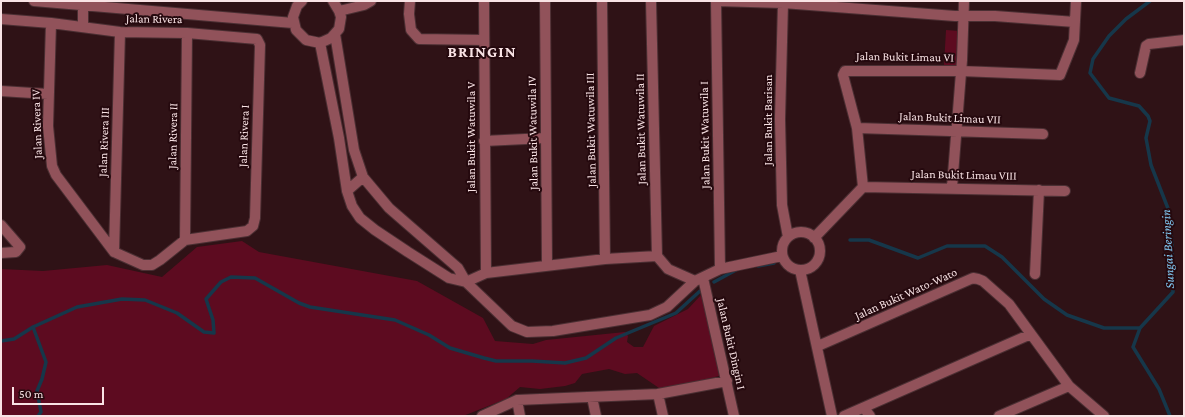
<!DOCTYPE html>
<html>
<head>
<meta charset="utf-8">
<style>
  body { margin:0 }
  #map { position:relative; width:1185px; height:417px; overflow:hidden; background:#2f1216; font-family:"Crimson Pro",serif }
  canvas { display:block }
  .frame { position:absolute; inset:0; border:2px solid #f9e3e5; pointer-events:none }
  .scale { position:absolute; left:12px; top:387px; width:92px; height:18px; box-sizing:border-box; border:2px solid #f9e3e5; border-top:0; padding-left:5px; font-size:12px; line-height:14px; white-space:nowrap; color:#f9e3e5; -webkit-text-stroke:3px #25090e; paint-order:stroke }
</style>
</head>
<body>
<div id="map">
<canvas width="1185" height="417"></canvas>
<div class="frame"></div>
<div class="scale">50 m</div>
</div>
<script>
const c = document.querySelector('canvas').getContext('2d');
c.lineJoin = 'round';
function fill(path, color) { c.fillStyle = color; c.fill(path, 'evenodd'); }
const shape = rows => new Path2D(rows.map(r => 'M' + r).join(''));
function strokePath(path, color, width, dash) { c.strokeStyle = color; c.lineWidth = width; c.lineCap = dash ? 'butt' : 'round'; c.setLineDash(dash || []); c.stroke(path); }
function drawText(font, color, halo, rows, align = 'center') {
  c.font = font + ' "Crimson Pro",serif'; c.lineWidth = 4; c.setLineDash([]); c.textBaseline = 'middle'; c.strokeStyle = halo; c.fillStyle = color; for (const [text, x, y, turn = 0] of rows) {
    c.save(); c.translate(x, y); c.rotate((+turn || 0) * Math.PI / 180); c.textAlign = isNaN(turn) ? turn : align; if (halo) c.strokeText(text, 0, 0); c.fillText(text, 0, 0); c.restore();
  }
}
const green = shape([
  [946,30,959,31,956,66,944,65],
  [242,241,259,252,417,281,483,318,495,341,533,344,546,340,625,332,628,336,627,342,634,347,643,347,654,326,688,309,701,295,708,313,718,355,719,376,667,389,659,388,637,373,625,374,609,369,582,374,575,383,565,386,540,389,520,387,506,399,463,416,1,416,1,269,43,271,107,265,162,277,197,247]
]);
const stream = shape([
  [1150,1,1126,19,1109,36,1093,59,1090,73,1109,98,1139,106,1148,116,1150,121,1146,138,1151,165,1169,211,1172,244,1173,292,1140,328,1133,347,1159,389,1170,416],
  [850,240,869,240,918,258,947,246,985,246,1002,257,1044,299,1067,315,1104,328,1140,328],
  [758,266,774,263],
  [714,282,736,270],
  [33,327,46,362,42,379,37,391,41,412,38,416],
  [1,341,14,339,33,327,77,307,122,299,145,300,177,313,204,332,214,333,213,320,206,299,221,282,231,277,255,278,299,303,310,307,395,320,429,335,450,348,484,358,496,361,532,361,565,363,586,358,616,338,676,313,700,291]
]);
const street = shape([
  [34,1,293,23],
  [302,1,297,6,293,17,296,30,306,40,320,43,331,38,339,29,341,17,339,11,333,1],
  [410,1,409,14,411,30,419,39,484,40],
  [484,1,486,273],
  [545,1,547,265],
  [602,1,605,259],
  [651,1,657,256],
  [716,1,720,269],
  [717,1,783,3,955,16,995,16,1075,22],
  [783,3,780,119,782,205,788,237],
  [339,11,364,5,371,1],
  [1,19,51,23,120,32,187,33,257,39,260,45,255,218,253,226,247,231,185,240,160,260,152,265,143,265,114,252,56,175,52,166,48,126,51,23],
  [83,27,83,5],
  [335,34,354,150,363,177,389,208,458,268,466,282,512,326,527,332,553,331,650,315,667,307,695,281,720,269,782,256],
  [320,43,339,138,347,191,352,206,360,218,375,230,408,252,449,278,466,282,486,273,605,259,657,256,668,269,695,281],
  [1140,73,1146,46,1149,44,1184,40],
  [1,91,48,94],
  [857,128,1043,134],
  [484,141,546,138],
  [863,187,857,128,843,75,845,71,961,71,1060,75,1074,40,1076,1],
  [863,187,1065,191],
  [952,187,962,60,964,1],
  [347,191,363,177],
  [1,225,20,247,16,252,1,253],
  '782 251a19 19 0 1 1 38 0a19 19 0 1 1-38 0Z',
  [814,238,863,187],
  [185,240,187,33],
  [114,252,120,32],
  [800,270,832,416],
  [1035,274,1039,190],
  [703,278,734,416],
  [818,346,973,278,978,279,983,281,1009,304,1069,386,1104,416],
  [658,394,663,416],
  [592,397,596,416],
  [517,400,520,416],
  [864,408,870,416],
  [482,416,517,400,658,394,727,381],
  [844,416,1031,334],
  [999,416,1069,386]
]);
const streetNames = [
  ["Jalan Rivera",154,19,1],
  ["Jalan Bukit Limau VI",905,57,1],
  ["Jalan Bukit Limau VII",950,118,2],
  ["Jalan Bukit Barisan",768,120,-90],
  ["Jalan Rivera IV",37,124,-92],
  ["Jalan Bukit Watuwila II",641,129,-91],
  ["Jalan Bukit Watuwila III",591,130,-91],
  ["Jalan Bukit Watuwila IV",533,133,-91],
  ["Jalan Bukit Watuwila I",705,135,-91],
  ["Jalan Rivera II",173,136,-89],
  ["Jalan Rivera I",244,136,-88],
  ["Jalan Bukit Watuwila V",471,137,-90],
  ["Jalan Rivera III",104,142,-88],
  ["Jalan Bukit Limau VIII",964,175,1],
  ["Jalan Bukit Wato-Wato",906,294,-24],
  ["Jalan Bukit Dingin I",731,344,77]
];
const waterNames = [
  ["Sungai Beringin",1168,249,-93]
];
const districtNames = [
  ["BRINGIN",482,52]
];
fill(green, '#5d0b20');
strokePath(stream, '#16374a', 3.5);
strokePath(street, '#4b2f33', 12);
strokePath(street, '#91525a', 10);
drawText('12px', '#f9e3e5', '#25090e', streetNames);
drawText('italic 13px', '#83cbf6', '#25090e', waterNames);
c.letterSpacing = '1px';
drawText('bold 16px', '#f9e3e5', '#25090e', districtNames);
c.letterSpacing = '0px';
</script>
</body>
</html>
